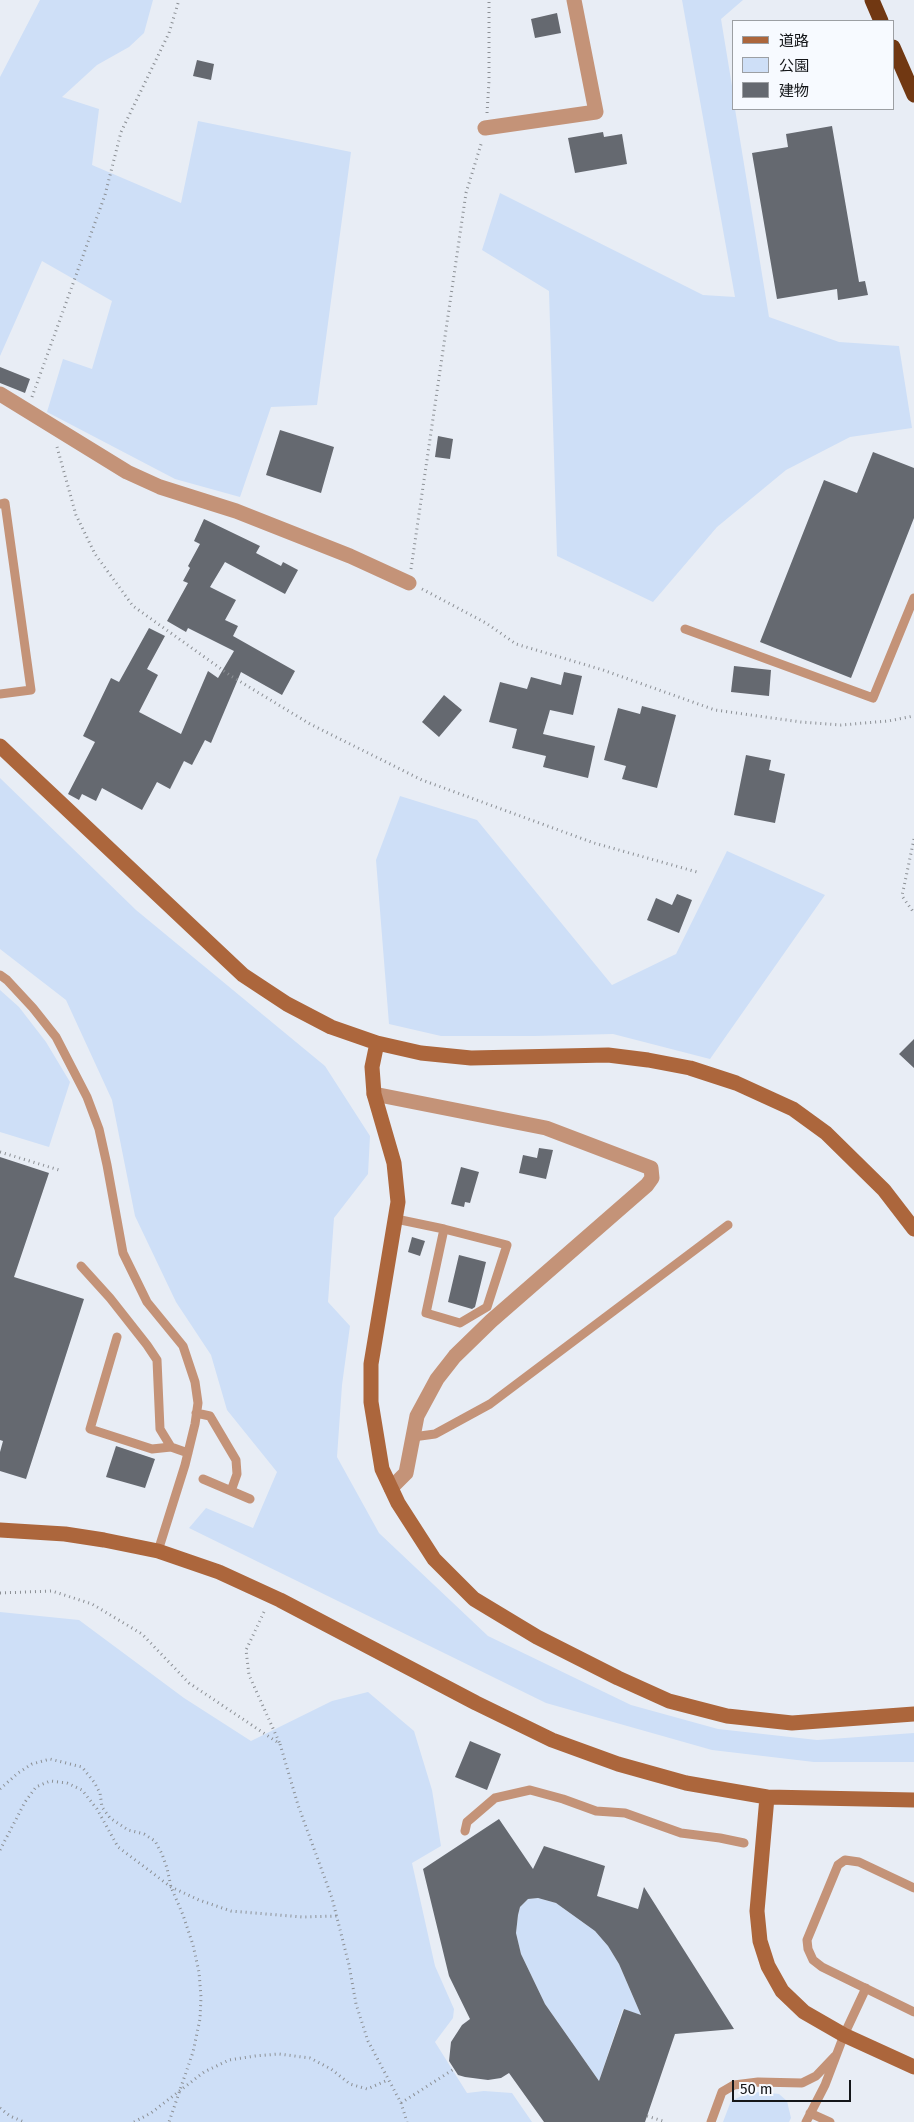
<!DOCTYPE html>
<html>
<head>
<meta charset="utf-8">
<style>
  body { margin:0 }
  #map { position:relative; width:914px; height:2122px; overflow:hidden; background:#e8edf5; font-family:"Fira Sans","Noto Sans JP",sans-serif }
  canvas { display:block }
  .legend { position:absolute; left:732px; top:20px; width:162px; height:90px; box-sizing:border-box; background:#f7faff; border:1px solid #9c9fa3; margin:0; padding:6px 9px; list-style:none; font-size:15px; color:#141619 }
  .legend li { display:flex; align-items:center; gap:10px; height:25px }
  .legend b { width:25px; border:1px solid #9c9fa3 }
  .scale { position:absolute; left:732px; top:2080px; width:119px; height:22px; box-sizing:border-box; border:2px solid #141619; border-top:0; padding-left:6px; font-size:15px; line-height:18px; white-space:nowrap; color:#141619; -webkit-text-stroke:4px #f7faff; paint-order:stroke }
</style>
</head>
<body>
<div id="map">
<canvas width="914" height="2122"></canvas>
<ul class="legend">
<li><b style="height:6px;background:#ac663c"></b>道路</li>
<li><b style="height:14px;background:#cedff7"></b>公園</li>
<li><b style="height:14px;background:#656970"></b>建物</li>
</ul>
<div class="scale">50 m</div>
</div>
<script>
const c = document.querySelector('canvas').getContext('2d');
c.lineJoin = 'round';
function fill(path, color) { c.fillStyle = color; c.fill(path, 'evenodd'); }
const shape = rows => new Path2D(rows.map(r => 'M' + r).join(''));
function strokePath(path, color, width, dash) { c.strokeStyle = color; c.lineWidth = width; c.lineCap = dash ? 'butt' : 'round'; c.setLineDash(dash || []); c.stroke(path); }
const green = shape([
  [40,0,153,0,144,33,129,47,97,65,62,97,99,109,92,165,181,203,198,121,351,152,317,405,271,407,240,497,175,479,47,412,63,359,92,369,112,301,42,261,0,356,0,77],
  [682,0,743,0,721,19,733,92,733,109,735,109,769,317,839,342,899,346,912,428,850,437,786,470,717,527,653,602,557,556,549,291,482,250,500,193,703,295,735,297],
  [0,778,136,910,325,1066,370,1136,368,1174,334,1218,328,1302,350,1326,342,1385,337,1457,379,1533,488,1636,631,1705,718,1729,817,1740,914,1733,914,1762,814,1762,712,1750,546,1703,189,1528,206,1508,253,1528,277,1472,227,1410,211,1355,176,1302,135,1216,112,1100,66,1000,0,949],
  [400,796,477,820,612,985,676,954,727,851,825,895,710,1059,613,1034,535,1036,441,1036,389,1024,376,860],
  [0,990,19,1007,46,1042,70,1082,49,1147,0,1132],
  [0,1612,79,1620,184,1698,251,1741,332,1701,368,1692,414,1731,432,1790,441,1846,412,1863,435,1966,454,2009,453,2018,435,2042,467,2093,484,2091,512,2093,532,2122,0,2122],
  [538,1898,556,1903,595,1931,608,1946,619,1964,641,2015,623,2009,599,2081,545,2004,521,1954,516,1933,518,1915,520,1907,528,1899],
  [761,2092,779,2094,787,2101,791,2118,789,2122,723,2122,731,2101,748,2093]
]);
const building = shape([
  [557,13,561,33,535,38,531,19],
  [197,60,214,64,211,80,193,76],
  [832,126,859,282,865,281,868,295,838,300,837,289,777,299,752,153,788,147,786,134],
  [603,132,604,137,622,134,627,164,575,173,568,138],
  [0,367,30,379,25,393,0,383],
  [280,430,334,447,321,493,266,475],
  [438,436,453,439,450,459,435,457],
  [873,452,914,468,914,518,851,678,760,642,824,480,857,493],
  [204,519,260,546,256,553,281,566,283,562,298,570,285,594,225,562,210,587,236,600,225,620,238,626,233,636,295,671,282,695,241,672,211,743,205,740,192,765,184,761,170,789,157,782,142,810,102,788,96,801,82,794,79,800,68,794,95,742,83,736,111,678,119,682,149,628,165,636,147,669,158,675,139,712,181,734,208,671,218,678,234,651,188,628,186,632,167,621,188,583,183,581,190,568,188,566,200,544,194,541],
  [734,666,771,670,769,696,731,692],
  [564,672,582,676,573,715,550,710,543,734,595,746,588,778,543,767,546,756,512,748,517,729,489,722,500,682,527,689,531,677,561,685],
  [444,695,462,710,439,737,422,722],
  [642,706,676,715,657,788,622,779,626,766,604,760,618,708,640,714],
  [746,755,771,760,769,770,785,774,775,823,734,815],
  [677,894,692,900,679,933,647,920,656,898,672,905],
  [914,1039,914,1068,899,1054],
  [539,1148,553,1150,546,1179,519,1173,523,1155,537,1158],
  [0,1157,49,1173,14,1277,84,1299,26,1479,0,1471,0,1452,3,1441,0,1440],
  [461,1167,479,1172,470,1203,465,1202,464,1207,451,1204],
  [412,1237,425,1241,420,1256,408,1252],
  [459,1255,486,1262,475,1307,472,1309,448,1302],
  [116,1446,155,1459,145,1488,106,1477],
  [470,1741,501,1754,487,1790,455,1777],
  [499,1819,533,1869,544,1846,605,1866,597,1896,638,1909,644,1887,734,2029,675,2034,645,2122,544,2122,509,2073,501,2078,488,2080,465,2077,458,2075,449,2061,451,2042,462,2025,470,2019,449,1976,423,1869],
  [538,1898,556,1903,595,1931,608,1946,619,1964,641,2015,624,2009,599,2081,545,2004,521,1954,516,1933,518,1915,520,1907,528,1899]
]);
const path = shape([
  [487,113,489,81,489,0],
  [32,397,105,195,121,132,169,33,179,0],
  [57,447,76,515,95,554,133,606,231,676,310,724,422,780,594,843,697,872],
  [411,569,466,193,482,141],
  [422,589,486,623,516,644,603,670,715,710,801,722,841,725,888,721,914,716],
  [914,839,902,896,914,913],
  [0,1152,59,1170],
  [0,1593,52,1591,92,1604,142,1634,189,1683,280,1744,298,1805,332,1898,349,1965,356,2004,368,2041,401,2103,407,2122],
  [264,1612,246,1650,249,1675,280,1744],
  [0,1789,18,1773,32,1764,50,1759,82,1767,94,1782,100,1793,102,1807,110,1818,128,1830,144,1834,155,1841,162,1854,167,1868,171,1887,183,1915,193,1945,199,1972,201,1997,200,2019,193,2052,169,2122],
  [0,1850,25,1802,36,1787,50,1781,67,1783,82,1790,97,1809,118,1847,171,1887,199,1900,231,1911,302,1917,337,1916],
  [401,2103,454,2069],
  [0,2108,10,2116,24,2122],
  [647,2116,666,2122],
  [134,2122,151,2113,204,2072,229,2060,255,2056,279,2054,310,2058,331,2069,350,2084,367,2089,388,2080]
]);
const lane = shape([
  [0,504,5,503,31,690,0,694],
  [685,629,873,698,914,598],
  [0,975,7,980,33,1008,56,1037,87,1097,99,1129,107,1165,123,1253,147,1302,183,1346,195,1382,198,1403,195,1424,185,1465,158,1551],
  [396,1219,444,1229,507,1245,487,1307,460,1323,426,1313,444,1229],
  [81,1266,110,1298,147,1345,157,1360,160,1429,171,1447,188,1453],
  [117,1337,90,1429,152,1449,171,1447],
  [196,1413,210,1416,236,1460,237,1474,231,1491],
  [413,1437,435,1434,490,1404,728,1225],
  [203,1479,250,1499],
  [465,1831,467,1822,495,1798,530,1790,563,1799,596,1811,625,1813,681,1833,720,1838,744,1843],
  [914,1888,859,1862,845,1860,838,1865,807,1940,808,1949,813,1960,822,1967,914,2012],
  [810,2113,830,2122],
  [711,2122,722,2092,734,2085,758,2082,802,2083,816,2076,835,2056],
  [806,2122,825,2085,844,2035,866,1988]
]);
const street = shape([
  [485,128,596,112,574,0],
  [0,394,127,472,160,487,236,511,350,556,409,583],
  [374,1094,546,1128,651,1168,652,1178,647,1185,491,1321,455,1356,437,1379,417,1416,406,1473,391,1488]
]);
const secondary = shape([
  [0,746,243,975,287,1004,331,1027,377,1043,421,1053,471,1058,608,1055,648,1060,690,1068,736,1083,793,1109,826,1133,884,1190,914,1229],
  [377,1043,372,1067,374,1094,394,1163,398,1202,371,1364,371,1402,382,1469,398,1503,434,1559,474,1599,537,1637,618,1678,669,1701,727,1716,792,1723,914,1714],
  [0,1530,65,1534,104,1540,158,1551,219,1572,280,1600,476,1703,552,1740,618,1764,686,1783,767,1797,757,1911,760,1941,768,1966,782,1991,804,2012,844,2035,914,2067],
  [767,1797,914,1800]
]);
const highway = shape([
  [872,0,881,21],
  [893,47,914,95]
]);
fill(green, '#cedff7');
fill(building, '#656970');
strokePath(path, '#8c9095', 3, [1, 4]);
strokePath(lane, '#c49378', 9);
strokePath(street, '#c49378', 15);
strokePath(secondary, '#ac663c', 15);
strokePath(highway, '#713812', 15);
</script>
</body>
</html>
